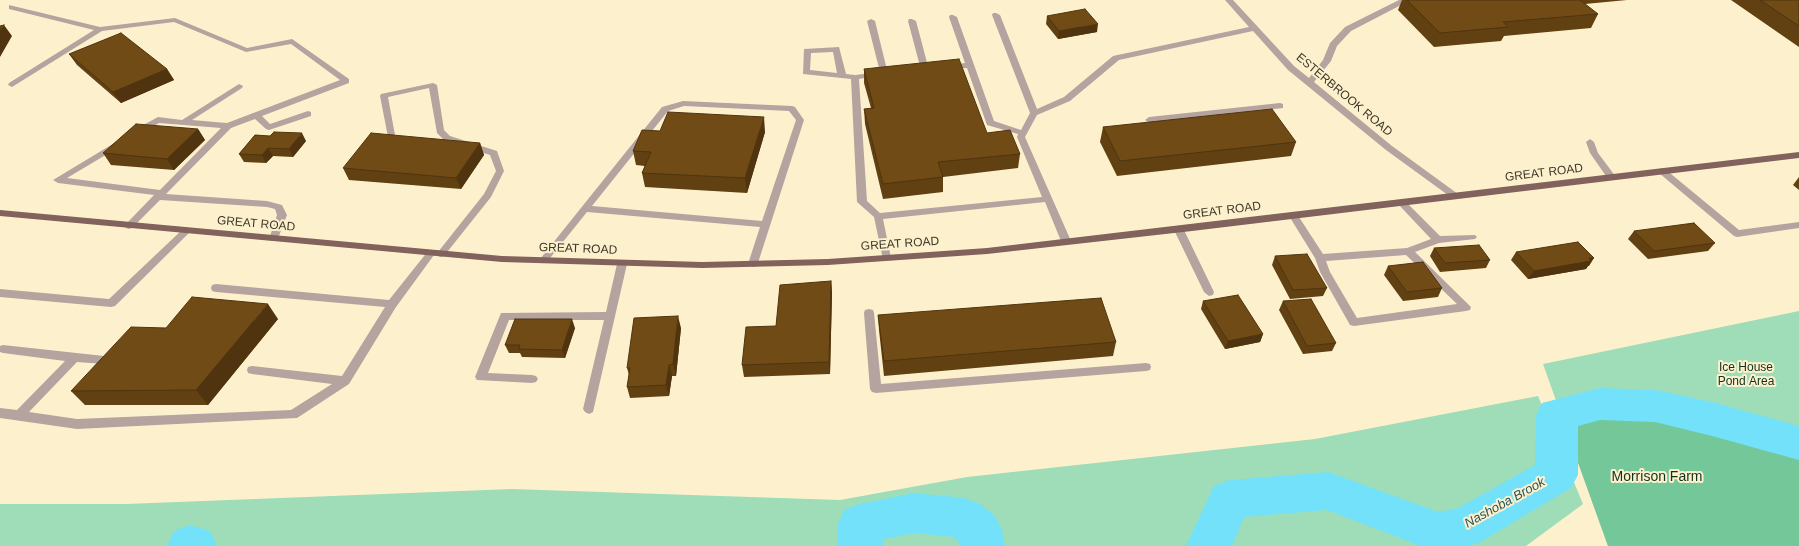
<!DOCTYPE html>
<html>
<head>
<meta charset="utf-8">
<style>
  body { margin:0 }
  canvas { display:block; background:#fdf1cd }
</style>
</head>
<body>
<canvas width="1799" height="546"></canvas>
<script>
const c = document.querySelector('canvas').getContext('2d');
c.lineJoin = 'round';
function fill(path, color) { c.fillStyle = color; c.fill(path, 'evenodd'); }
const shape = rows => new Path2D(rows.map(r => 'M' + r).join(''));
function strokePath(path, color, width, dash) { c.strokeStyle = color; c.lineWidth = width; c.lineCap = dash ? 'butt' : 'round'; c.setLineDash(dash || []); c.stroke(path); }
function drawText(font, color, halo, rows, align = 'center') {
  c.font = font + ' Helvetica,sans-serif'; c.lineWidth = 4; c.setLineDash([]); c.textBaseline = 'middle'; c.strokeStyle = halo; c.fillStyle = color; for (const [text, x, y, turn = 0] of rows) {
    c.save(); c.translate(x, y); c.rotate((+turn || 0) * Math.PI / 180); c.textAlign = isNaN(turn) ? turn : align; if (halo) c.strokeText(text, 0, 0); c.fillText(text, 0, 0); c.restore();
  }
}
const green = shape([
  [1799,311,1799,546,1608,546,1543,364],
  [1538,396,1583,504,1526,546,0,546,0,504,126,504,512,489,840,500,967,477,1315,439]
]);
const forest = shape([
  [1614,414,1670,416,1799,454,1799,546,1608,546,1563,421]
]);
const river = shape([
  [1600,388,1655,390,1712,402,1799,426,1799,460,1712,436,1655,422,1600,420,1578,426,1578,475,1571,488,1482,541,1469,546,1421,546,1327,510,1244,517,1232,546,1186,546,1214,486,1230,480,1328,472,1438,512,1458,508,1535,465,1536,415,1542,403,1600,388],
  [914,493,964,498,980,504,995,516,1002,530,1005,546,959,546,958,540,954,537,914,533,883,539,883,546,837,546,838,524,844,510,860,504,914,493],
  [190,525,210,531,217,546,167,546,174,531,190,525]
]);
const minor = shape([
  [1225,0,1233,0,1294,66,1309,78,1323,60,1330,43,1345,27,1399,0,1417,0,1417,4,1403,4,1351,31,1337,46,1331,61,1314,82,1392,146,1458,194,1460,196,1458,198,1452,198,1386,150,1288,70,1253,31,1119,60,1070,101,1037,115,1025,137,1071,241,1069,243,1063,243,1061,241,1045,202,883,219,891,258,886,261,883,260,874,217,857,202,851,79,803,74,804,49,839,47,846,74,855,75,880,72,867,21,871,19,875,21,888,74,884,76,880,75,859,79,867,201,880,213,1042,197,1017,137,1018,134,987,125,967,68,949,69,945,67,949,65,965,63,949,17,950,15,953,15,957,17,994,121,1021,130,1030,113,992,15,993,13,996,13,1000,15,1037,109,1064,97,1113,56,1249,27,1225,0],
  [833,52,837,73,810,70,811,53,833,52],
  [9,5,100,27,175,18,247,48,292,39,349,79,349,83,262,116,270,124,308,111,311,112,311,116,269,130,266,129,255,119,231,128,166,194,267,201,282,205,287,215,277,241,271,241,269,239,277,215,275,209,267,207,160,200,132,228,129,229,126,228,124,226,126,224,154,195,58,183,53,180,116,142,120,145,119,147,67,178,160,190,221,128,159,123,142,133,136,133,135,131,136,129,158,117,182,120,239,84,243,86,242,88,192,120,227,123,340,80,291,44,246,52,174,22,102,31,12,87,8,85,9,83,94,30,9,9,9,5],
  [909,19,912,19,916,21,929,70,928,72,925,72,921,70,908,21,909,19],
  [433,83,437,85,444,130,450,136,497,151,504,171,491,197,444,256,441,257,438,256,436,254,438,252,484,194,496,171,490,155,444,140,437,133,429,88,388,97,395,135,394,137,388,137,380,96,381,94,433,83],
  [683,101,792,106,795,107,804,120,757,266,753,267,748,264,760,227,587,212,546,263,540,263,538,261,540,259,662,107,683,101],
  [684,106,789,111,796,120,762,221,592,206,668,111,684,106],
  [1280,103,1283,104,1283,108,1149,123,1145,120,1149,117,1280,103],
  [1590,139,1594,142,1598,153,1616,177,1614,179,1608,179,1590,153,1586,142,1590,139],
  [1662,168,1665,169,1739,230,1799,222,1799,228,1737,237,1734,236,1659,173,1658,171,1659,169,1662,168],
  [1402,200,1405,201,1440,236,1475,235,1477,237,1475,239,1439,243,1415,252,1471,307,1470,310,1466,311,1354,326,1350,325,1320,272,1315,258,1289,216,1291,214,1297,214,1323,254,1407,248,1431,239,1399,205,1397,203,1402,200],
  [1406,255,1457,304,1357,318,1330,272,1326,261,1406,255],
  [1179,227,1184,230,1214,292,1213,295,1209,296,1204,292,1174,230,1179,227],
  [186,228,191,231,189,233,115,306,111,307,0,297,0,289,109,299,183,229,186,228],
  [431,250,434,251,436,253,434,255,396,307,349,384,297,418,77,429,0,418,0,408,17,410,65,361,3,353,0,352,0,346,3,345,104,356,108,357,109,360,108,363,104,364,77,362,29,412,77,419,291,410,332,384,252,374,248,373,247,370,248,367,252,366,342,376,385,307,216,292,212,291,211,288,212,285,216,284,389,300,428,251,431,250],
  [622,261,627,264,593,412,589,414,585,412,583,409,604,320,509,320,488,373,532,375,536,376,538,379,536,382,532,383,477,380,475,377,501,313,606,312,617,264,622,261],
  [869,309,873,310,874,313,881,384,1146,363,1150,364,1151,367,1150,370,1146,371,876,393,872,392,870,389,864,313,865,310,869,309]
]);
const major = shape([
  [1799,152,1799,158,1192,231,987,254,828,265,702,268,502,262,0,216,0,210,502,256,702,262,828,259,987,248,1799,152]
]);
const wall = shape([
  [1402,0,1627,0,1585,4,1598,14,1591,28,1504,36,1501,41,1434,47,1398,10],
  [1731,0,1799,0,1799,47],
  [1047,16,1097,32,1058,39,1046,24],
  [69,54,167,69,174,80,121,103,77,65],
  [864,69,987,133,1020,154,1018,168,943,177,943,192,883,199,865,124,864,109,871,108,864,83],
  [1103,127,1296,142,1291,156,1117,176,1100,142],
  [198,129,205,140,174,170,111,165,103,153],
  [660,131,765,132,747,193,645,187,642,173,645,166,636,165,633,151],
  [255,135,306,141,293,157,273,156,266,163,244,162,239,154],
  [480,143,484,155,461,189,349,180,343,168],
  [1799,177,1799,190,1793,185],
  [1634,231,1715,243,1708,251,1648,259,1628,239],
  [1434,248,1490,260,1486,268,1440,272,1430,256],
  [1516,252,1589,266,1588,266,1586,269,1528,279,1511,260],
  [1275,256,1327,288,1323,296,1290,299,1272,265],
  [1388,266,1442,288,1438,297,1403,301,1384,275],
  [831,281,832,293,830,374,744,377,742,365,776,326],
  [1203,301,1263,334,1260,342,1225,349,1201,309],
  [1283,301,1336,343,1332,351,1303,354,1279,310],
  [878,315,1116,342,1113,356,884,376,879,330],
  [278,319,208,405,85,405,71,391,166,328],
  [575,328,565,358,522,357,520,353,509,353,505,345],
  [681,328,676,376,672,376,669,396,630,398,627,387,629,375,627,368]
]);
const shadedWall = shape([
  [1098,24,1097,32,1058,39,1059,31],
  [4,25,12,36,0,57,0,31],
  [167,69,174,80,121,103,113,92],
  [764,117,765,132,747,193,745,178],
  [198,129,205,140,174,170,167,159],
  [302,133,306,141,293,157,289,149],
  [480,143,484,155,461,189,456,178],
  [268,148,273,156,266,163,262,155],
  [1589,258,1594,258,1589,266,1588,266,1586,269,1528,279,1534,271],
  [831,281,832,293,830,374,829,362],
  [268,304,278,319,208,405,196,390],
  [678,316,681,328,676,376,673,364],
  [572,319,575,328,565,358,562,350],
  [1263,334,1260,342,1225,349,1228,341],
  [669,365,672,376,669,396,666,385]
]);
const building = shape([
  [1407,0,1580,0,1598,14,1503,22,1508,27,1440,33,1407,0],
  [1760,0,1799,0,1799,26,1760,0],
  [1085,9,1098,24,1059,31,1047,16,1085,9],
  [4,25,0,31,0,26,4,25],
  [121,33,167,69,113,92,69,54,121,33],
  [959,59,987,133,1010,130,1020,154,938,162,943,177,883,184,864,109,874,108,864,69,959,59],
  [1272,109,1296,142,1120,161,1103,127,1272,109],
  [668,112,764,117,745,178,642,173,651,152,633,151,642,130,660,131,668,112],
  [136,124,198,129,167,159,103,153,136,124],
  [274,132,302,133,289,149,268,148,262,155,239,154,255,135,270,136,274,132],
  [371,133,480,143,456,178,343,168,371,133],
  [1694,223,1715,243,1654,251,1634,231,1694,223],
  [1578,242,1594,258,1589,258,1591,261,1534,271,1516,252,1578,242],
  [1479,245,1490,260,1445,263,1434,248,1479,245],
  [1307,254,1327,288,1293,290,1275,256,1307,254],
  [1423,262,1442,288,1407,292,1388,266,1423,262],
  [831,281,829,362,742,365,746,327,776,326,780,285,831,281],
  [1238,295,1263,334,1228,341,1203,301,1238,295],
  [192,297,268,304,196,390,71,391,131,327,166,328,192,297],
  [1101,298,1116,342,884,361,878,315,1101,298],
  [1311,299,1336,343,1307,346,1283,301,1311,299],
  [678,316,673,364,669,365,666,385,627,387,630,368,627,368,634,318,678,316],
  [515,319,572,319,562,350,519,349,520,345,505,345,515,319]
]);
const streetNames = [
  ["ESTERBROOK ROAD",1344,95,40],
  ["GREAT ROAD",1544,173,-7],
  ["GREAT ROAD",1222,211,-7],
  ["GREAT ROAD",256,224,5],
  ["GREAT ROAD",900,244,-4],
  ["GREAT ROAD",578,249,2]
];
const parkNames = [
  ["Ice House",1746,368],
  ["Pond Area",1746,382]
];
const waterNames = [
  ["Nashoba Brook",1505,503,-29]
];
const nearParknames = [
  ["Morrison Farm",1657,477]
];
fill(green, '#9eddb8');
fill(forest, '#74c799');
fill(river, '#73e1f9');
fill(minor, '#b5a3a0');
fill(major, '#81625c');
fill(wall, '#614012');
fill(shadedWall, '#4f340f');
fill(building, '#714b15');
strokePath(building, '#4f340f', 1);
drawText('12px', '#3c3729', '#fdf1cd', streetNames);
drawText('12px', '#0e3320', '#fdf1cd', parkNames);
drawText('italic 13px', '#275761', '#fdf1cd', waterNames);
drawText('14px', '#0e3320', '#fdf1cd', nearParknames);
</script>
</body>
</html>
